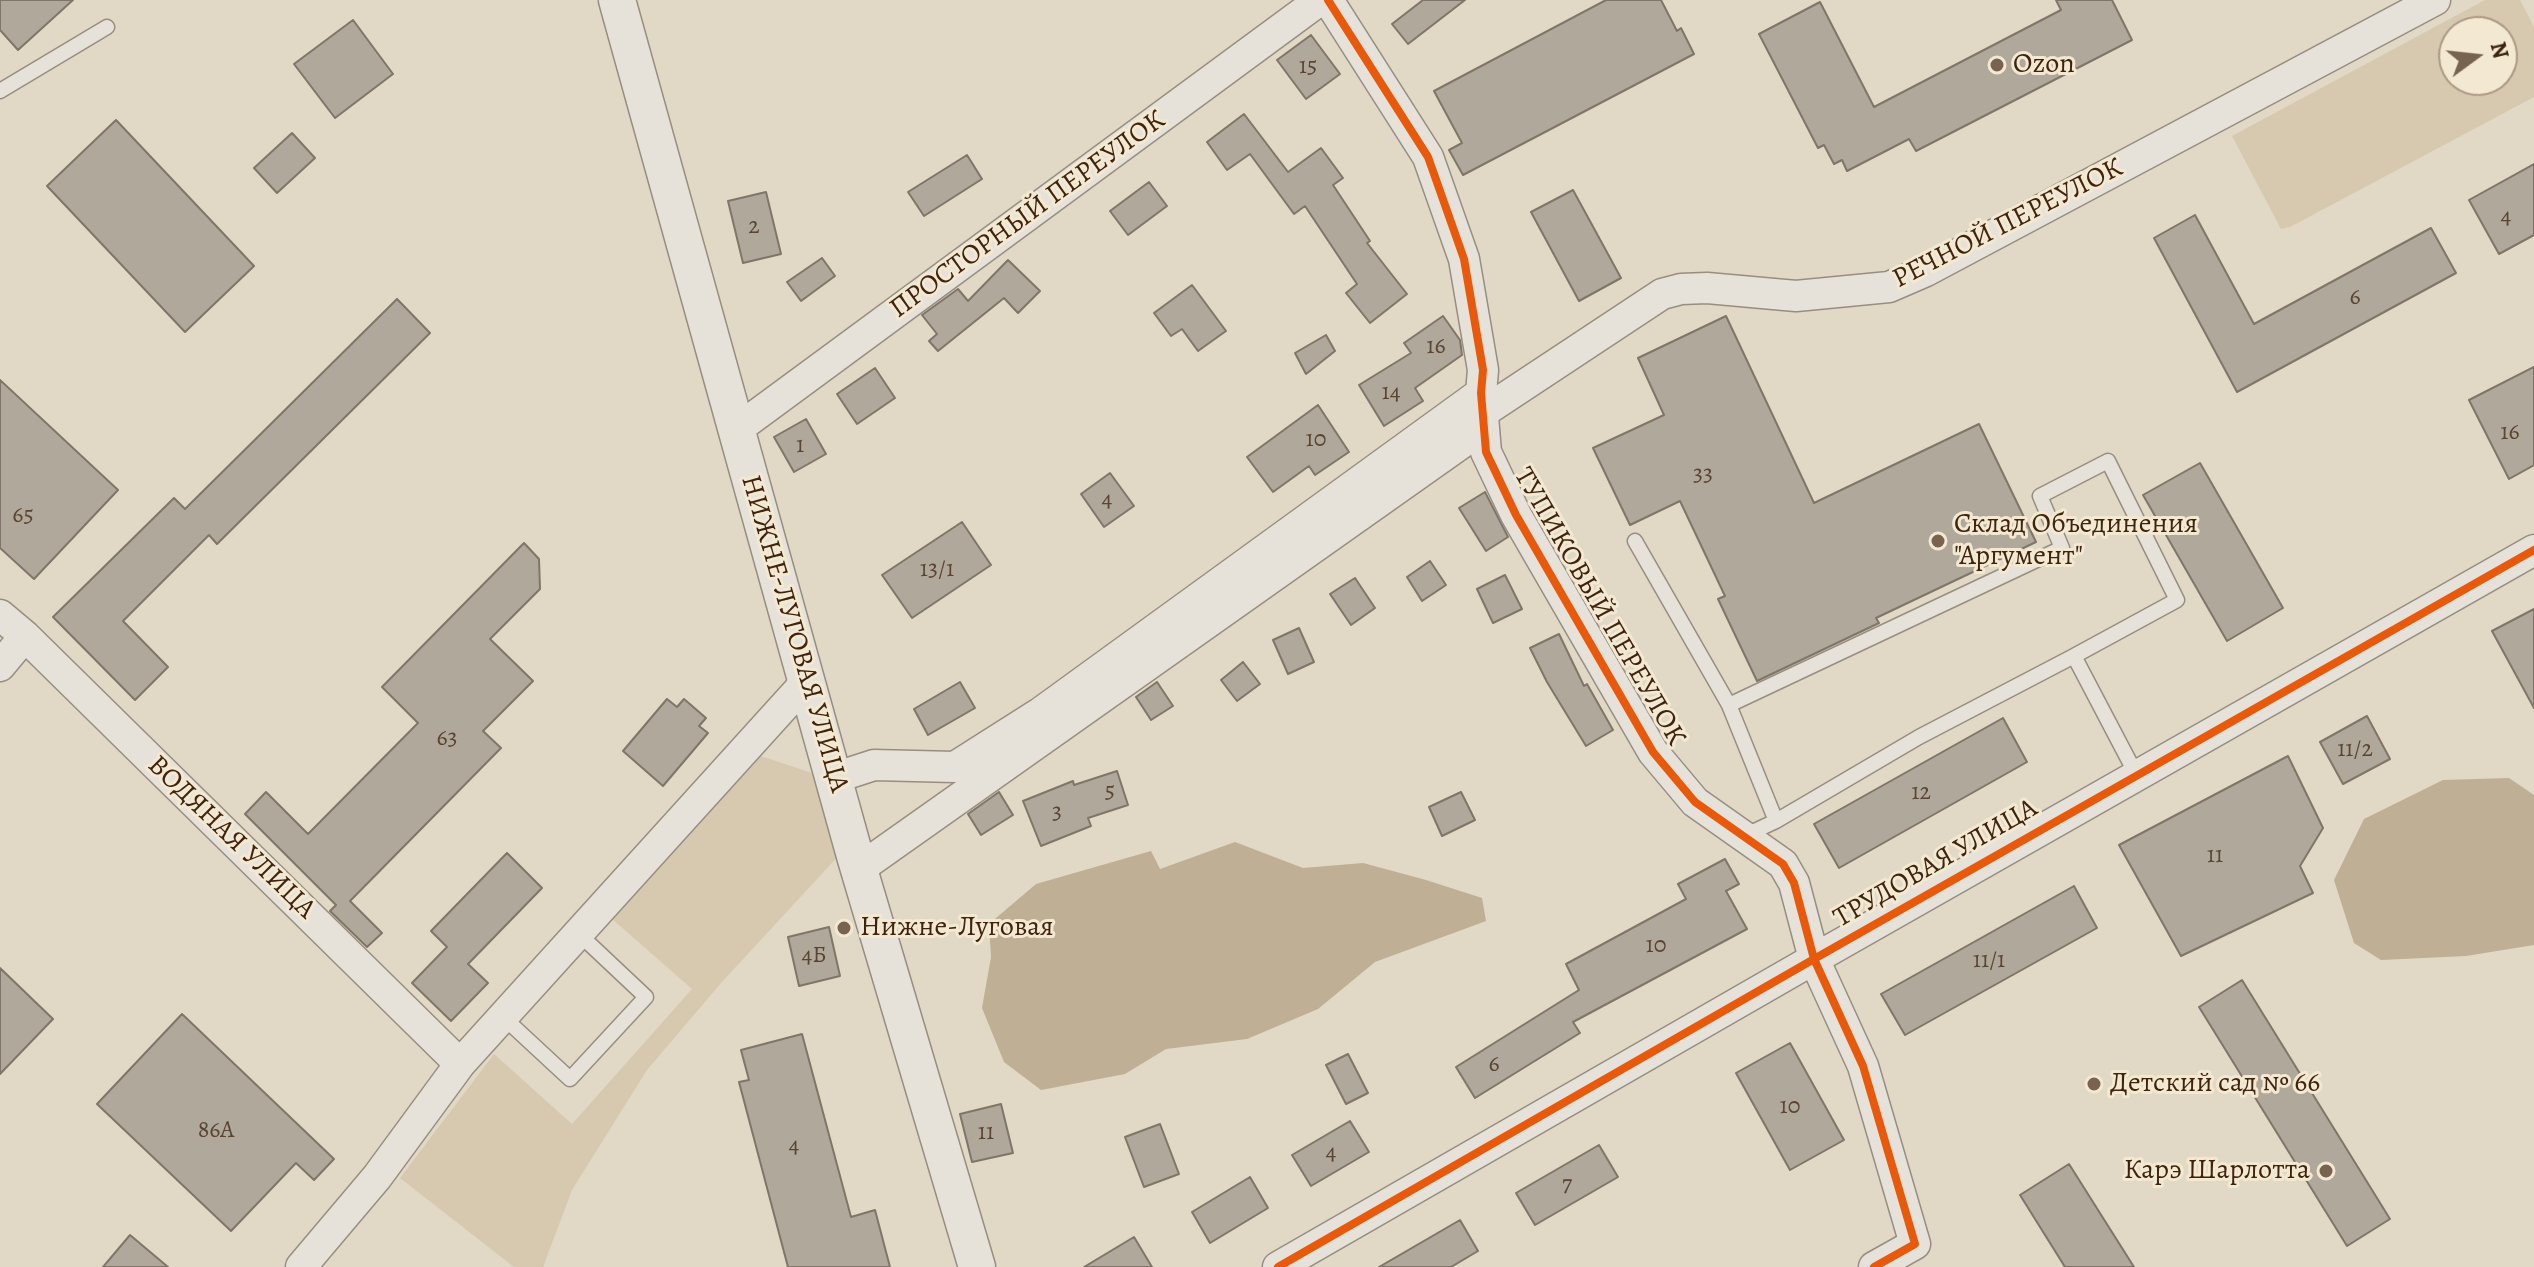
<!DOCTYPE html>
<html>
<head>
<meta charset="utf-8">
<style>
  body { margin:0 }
  #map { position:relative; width:2534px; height:1267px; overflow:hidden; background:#e1d8c5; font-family:Alegreya,serif }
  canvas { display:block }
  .north { position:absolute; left:2438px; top:16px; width:80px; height:80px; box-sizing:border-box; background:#f3e8d2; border:2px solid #ab9a84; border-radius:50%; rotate:75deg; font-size:22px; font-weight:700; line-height:32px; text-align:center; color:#3e240f }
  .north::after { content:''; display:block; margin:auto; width:28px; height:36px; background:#77634f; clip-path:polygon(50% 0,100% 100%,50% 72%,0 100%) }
</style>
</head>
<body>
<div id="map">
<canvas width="2534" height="1267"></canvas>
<div class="north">N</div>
</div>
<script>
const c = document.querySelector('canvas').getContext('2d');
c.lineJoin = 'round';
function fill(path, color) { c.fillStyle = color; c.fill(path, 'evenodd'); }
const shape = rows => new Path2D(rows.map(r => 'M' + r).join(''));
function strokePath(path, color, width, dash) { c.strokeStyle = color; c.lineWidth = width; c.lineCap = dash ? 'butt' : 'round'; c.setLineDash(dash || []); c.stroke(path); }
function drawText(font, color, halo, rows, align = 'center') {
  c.font = font + ' Alegreya,serif'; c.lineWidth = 6; c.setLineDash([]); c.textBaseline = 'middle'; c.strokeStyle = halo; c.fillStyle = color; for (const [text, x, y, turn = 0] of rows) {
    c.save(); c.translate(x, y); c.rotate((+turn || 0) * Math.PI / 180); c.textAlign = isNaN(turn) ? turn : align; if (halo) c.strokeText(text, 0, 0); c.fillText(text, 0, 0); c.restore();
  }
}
const green = shape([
  [2485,0,2520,0,2534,27,2534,97,2290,227,2281,229,2232,136],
  [2454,32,2502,32,2502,80,2454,80],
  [758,755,812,773,842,852,721,983,647,1070,572,1190,543,1267,514,1267,400,1178,494,1054,572,1124,692,989,611,918]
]);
const water = shape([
  [2509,778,2534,795,2534,945,2466,956,2381,960,2354,943,2334,880,2364,819,2443,780],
  [1235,842,1303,868,1363,863,1426,880,1482,898,1486,921,1375,962,1318,1009,1247,1039,1166,1049,1125,1074,1041,1090,1004,1062,982,1008,991,957,989,924,1036,884,1151,851,1160,869]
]);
const building = shape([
  [0,0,73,0,18,50,0,30,0,0],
  [1423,0,1465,0,1408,44,1392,24,1423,0],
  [1606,0,1661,0,1677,31,1681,28,1694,54,1463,175,1449,150,1462,143,1434,91,1606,0],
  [2056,0,2112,0,2132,40,1916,151,1909,139,1847,171,1842,160,1834,164,1824,145,1818,148,1759,34,1820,2,1874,107,2061,10,2056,0],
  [353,20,393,74,335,118,294,64,353,20],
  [1311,35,1340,74,1306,99,1277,60,1311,35],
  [1244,114,1288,172,1321,148,1343,178,1333,185,1370,241,1367,243,1407,294,1370,323,1346,293,1357,284,1305,206,1294,214,1250,154,1227,170,1207,142,1244,114],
  [116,120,254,266,185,332,47,186,116,120],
  [292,133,315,158,277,193,254,168,292,133],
  [967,155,982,179,924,216,908,192,967,155],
  [2534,164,2534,235,2499,254,2469,200,2534,164],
  [1149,182,1167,206,1128,235,1110,211,1149,182],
  [1573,190,1621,278,1579,301,1531,212,1573,190],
  [766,192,781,254,743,263,728,201,766,192],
  [2195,215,2254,324,2431,228,2456,273,2237,392,2154,238,2195,215],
  [822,258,835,276,801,301,787,282,822,258],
  [1008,260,1040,291,1018,313,1004,298,938,351,929,341,937,334,922,315,958,289,968,301,1008,260],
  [1192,285,1226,331,1198,351,1182,329,1171,336,1154,313,1192,285],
  [397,299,430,333,217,544,209,535,123,621,168,667,135,700,53,617,174,498,185,509,397,299],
  [1443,316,1460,340,1462,355,1415,388,1423,401,1384,426,1359,385,1411,353,1404,343,1443,316],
  [1726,316,1814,503,1979,424,2036,542,1876,618,1879,623,1757,681,1718,599,1725,596,1680,501,1630,525,1593,448,1664,415,1638,358,1726,316],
  [1326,335,1335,351,1306,374,1295,353,1326,335],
  [2534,367,2534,465,2509,479,2469,400,2534,367],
  [875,368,895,398,857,424,837,394,875,368],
  [0,380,118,490,34,579,0,548,0,380],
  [1318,405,1349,452,1315,475,1309,466,1273,492,1247,457,1318,405],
  [806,419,826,454,794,472,774,437,806,419],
  [2200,463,2283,608,2227,641,2143,495,2200,463],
  [1110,473,1134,506,1104,527,1081,494,1110,473],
  [1485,492,1508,537,1486,551,1459,508,1485,492],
  [962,522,991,565,912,618,882,575,962,522],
  [524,543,539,559,540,589,490,639,533,681,483,731,501,748,350,901,382,933,367,947,330,911,336,905,245,814,266,792,308,834,418,723,382,687,524,543],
  [1430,561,1446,585,1422,601,1407,577,1430,561],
  [1505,575,1522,609,1493,623,1477,589,1505,575],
  [1355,578,1375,608,1351,625,1330,594,1355,578],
  [2534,609,2534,708,2492,631,2534,609],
  [1299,628,1314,662,1288,674,1273,640,1299,628],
  [1559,634,1584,686,1587,684,1613,730,1586,746,1547,682,1530,648,1559,634],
  [1243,662,1260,684,1237,701,1221,680,1243,662],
  [960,682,975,708,928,735,914,709,960,682],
  [1157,682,1173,706,1151,720,1136,697,1157,682],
  [667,699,677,707,684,699,706,718,699,726,708,733,663,786,623,751,667,699],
  [2367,716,2390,759,2343,784,2320,742,2367,716],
  [2003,718,2027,762,1839,868,1814,824,2003,718],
  [2288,756,2323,828,2300,866,2313,893,2181,956,2119,845,2288,756],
  [1117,771,1128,805,1088,818,1091,826,1041,846,1023,801,1073,781,1074,785,1117,771],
  [999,792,1013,815,981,835,968,814,999,792],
  [1461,792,1475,820,1442,836,1429,807,1461,792],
  [507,853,542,888,468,964,488,983,451,1021,412,983,447,947,431,931,507,853],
  [1725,859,1739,884,1726,891,1747,929,1573,1022,1580,1033,1475,1098,1456,1067,1579,990,1566,964,1686,899,1678,884,1725,859],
  [2074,886,2097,928,1905,1035,1881,994,2074,886],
  [829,927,840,976,799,986,788,937,829,927],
  [0,968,53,1019,0,1074,0,968],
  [2242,980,2390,1219,2347,1246,2199,1007,2242,980],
  [182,1014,334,1159,314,1180,296,1163,231,1231,97,1104,182,1014],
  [802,1034,851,1217,875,1210,890,1267,788,1267,739,1082,749,1080,741,1050,802,1034],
  [1790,1043,1844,1140,1790,1170,1736,1073,1790,1043],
  [1348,1054,1368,1093,1346,1104,1326,1065,1348,1054],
  [1001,1104,1013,1153,972,1162,960,1114,1001,1104],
  [1350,1121,1369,1152,1311,1186,1292,1155,1350,1121],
  [1160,1124,1179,1174,1144,1187,1125,1137,1160,1124],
  [1599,1145,1618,1177,1535,1225,1516,1193,1599,1145],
  [2069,1164,2134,1267,2065,1267,2020,1195,2069,1164],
  [1250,1177,1268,1208,1210,1243,1192,1212,1250,1177],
  [1460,1220,1478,1251,1451,1267,1379,1267,1460,1220],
  [130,1235,168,1267,103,1267,130,1235],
  [1134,1237,1152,1267,1084,1267,1134,1237]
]);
const service = shape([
  [0,91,107,27],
  [1635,541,1729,705,1776,821],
  [1729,705,2062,548,2040,496,2108,461,2177,600,2074,656,2137,776],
  [1744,836,1776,821,1919,737,2074,656],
  [502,1016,570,1079,646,997,578,933]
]);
const minor = shape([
  [1328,0,1428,157,1464,259,1483,370,1481,393,1486,452,1516,515,1653,752,1695,802,1783,864,1794,883,1814,959,1863,1066,1915,1244,1874,1267],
  [1482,413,1662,294,1681,289,1707,288,1796,296,1889,287,1926,271,2435,0],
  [736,430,1320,0],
  [0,615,25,636,460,1064],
  [0,666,25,636],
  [834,778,874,765,955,767,1040,713,1481,393],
  [859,869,1483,428],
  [301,1267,377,1177,460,1064,807,681],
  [1278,1267,1814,959,2534,550]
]);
const tertiary = shape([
  [617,0,855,856,977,1267]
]);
const cycleway = shape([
  [1328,0,1428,157,1464,259,1483,370,1481,393,1486,452,1516,515,1653,752,1695,802,1783,864,1794,883,1814,959,1863,1066,1915,1244,1874,1267],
  [1278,1267,1814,959,2534,550]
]);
const markers = [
  [1997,65,8,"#77634f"],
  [1938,541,8,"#77634f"],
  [844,928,8,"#77634f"],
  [2094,1084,8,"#77634f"],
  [2326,1171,8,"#77634f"]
];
const numberNames = [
  ["15",1308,67],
  ["4",2506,217],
  ["2",754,227],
  ["6",2355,298],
  ["16",1436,347],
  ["14",1391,393],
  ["16",2510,433],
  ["10",1316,440],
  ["1",800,446],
  ["33",1703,475],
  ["4",1107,500],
  ["65",23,516],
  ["13/1",937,570],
  ["63",447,739],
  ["11/2",2355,750],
  ["5",1110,792],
  ["12",1921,793],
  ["3",1057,813],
  ["11",2215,856],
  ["10",1656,946],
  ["4Б",814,956],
  ["11/1",1989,961],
  ["6",1494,1065],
  ["10",1790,1107],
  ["86А",216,1131],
  ["11",986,1133],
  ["4",794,1146],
  ["4",1331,1153],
  ["7",1567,1185]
];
const poiNames = [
  ["Ozon",2013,65],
  ["Склад Объединения",1954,525],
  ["\"Аргумент\"",1954,557],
  ["Нижне-Луговая",860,928],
  ["Детский сад № 66",2110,1084],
  ["Карэ Шарлотта",2310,1171,"right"]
];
const streetNames = [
  ["ПРОСТОРНЫЙ ПЕРЕУЛОК",1028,215,-36],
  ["РЕЧНОЙ ПЕРЕУЛОК",2008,224,-27],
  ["ТУПИКОВЫЙ ПЕРЕУЛОК",1599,607,60],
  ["НИЖНЕ-ЛУГОВАЯ УЛИЦА",794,634,74],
  ["ВОДЯНАЯ УЛИЦА",231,838,44],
  ["ТРУДОВАЯ УЛИЦА",1936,864,-30]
];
fill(green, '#d7c9af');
fill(water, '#bfaf95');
fill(building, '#b0a89b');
strokePath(building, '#7f7669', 2);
strokePath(service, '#978e81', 17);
strokePath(minor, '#978e81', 33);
strokePath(tertiary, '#978e81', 39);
strokePath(service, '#e7e2d9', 14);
strokePath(minor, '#e7e2d9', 30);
strokePath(tertiary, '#e7e2d9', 36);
strokePath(cycleway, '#e8590c', 8);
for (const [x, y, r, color] of markers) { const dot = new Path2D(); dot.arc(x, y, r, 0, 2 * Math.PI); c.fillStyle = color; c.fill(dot); strokePath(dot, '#f3e8d2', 3); }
drawText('24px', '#5a4532', null, numberNames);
drawText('28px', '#3e240f', '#f3e8d2', poiNames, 'left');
drawText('28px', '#3e240f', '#f3e8d2', streetNames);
</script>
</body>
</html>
